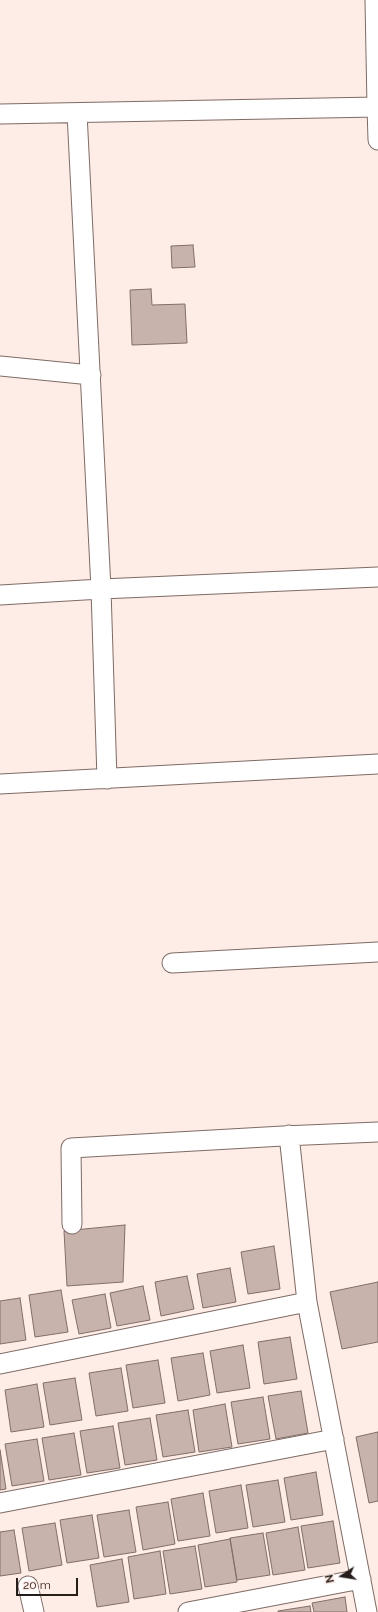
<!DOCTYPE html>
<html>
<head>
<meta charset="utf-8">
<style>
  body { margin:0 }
  #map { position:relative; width:378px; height:1612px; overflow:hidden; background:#feece6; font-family:Raleway,sans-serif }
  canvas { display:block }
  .north { position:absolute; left:322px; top:1556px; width:40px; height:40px; -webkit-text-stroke:3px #feece6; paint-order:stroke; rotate:258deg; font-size:11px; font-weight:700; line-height:16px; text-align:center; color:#251d1a }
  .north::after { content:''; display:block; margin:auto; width:14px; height:18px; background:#251d1a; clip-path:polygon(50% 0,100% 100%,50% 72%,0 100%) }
  .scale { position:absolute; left:16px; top:1578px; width:62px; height:18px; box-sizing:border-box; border:2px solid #251d1a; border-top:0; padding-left:5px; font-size:12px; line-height:14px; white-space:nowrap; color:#251d1a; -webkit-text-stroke:3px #feece6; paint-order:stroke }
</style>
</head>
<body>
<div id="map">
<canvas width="378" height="1612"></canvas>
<div class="north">N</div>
<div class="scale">20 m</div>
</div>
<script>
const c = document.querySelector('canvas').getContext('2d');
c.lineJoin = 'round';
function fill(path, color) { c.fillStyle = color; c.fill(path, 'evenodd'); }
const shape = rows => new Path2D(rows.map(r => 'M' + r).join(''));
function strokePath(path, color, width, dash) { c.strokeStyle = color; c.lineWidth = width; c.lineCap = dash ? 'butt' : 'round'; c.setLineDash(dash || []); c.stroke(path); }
const building = shape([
  [193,245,195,267,172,268,171,246,193,245],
  [151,289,152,305,185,304,187,343,132,345,130,290,151,289],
  [125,1225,123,1282,67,1286,64,1231,125,1225],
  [274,1246,280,1289,248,1294,241,1252,274,1246],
  [230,1268,236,1302,203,1308,197,1274,230,1268],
  [187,1276,194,1309,161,1316,155,1282,187,1276],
  [378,1282,378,1342,342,1349,330,1292,378,1282],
  [143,1286,150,1320,117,1326,110,1293,143,1286],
  [61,1290,68,1332,35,1337,29,1295,61,1290],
  [105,1294,111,1328,79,1334,72,1300,105,1294],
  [20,1298,26,1340,0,1344,0,1301,20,1298],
  [290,1337,297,1379,264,1384,258,1342,290,1337],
  [243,1345,250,1388,217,1393,210,1351,243,1345],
  [203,1353,210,1395,178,1401,171,1358,203,1353],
  [158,1360,165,1403,133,1408,126,1365,158,1360],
  [121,1368,128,1411,96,1416,89,1373,121,1368],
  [75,1378,82,1420,50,1425,43,1383,75,1378],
  [37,1384,44,1427,11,1432,5,1390,37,1384],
  [301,1391,308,1433,276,1439,268,1396,301,1391],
  [263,1397,270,1439,238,1444,231,1402,263,1397],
  [225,1404,232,1447,199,1452,193,1410,225,1404],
  [188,1410,195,1452,163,1457,156,1415,188,1410],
  [150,1418,157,1460,125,1465,118,1423,150,1418],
  [113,1426,120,1468,87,1473,80,1431,113,1426],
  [378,1432,378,1501,369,1503,356,1437,378,1432],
  [74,1433,81,1475,49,1480,42,1438,74,1433],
  [37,1439,44,1481,12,1486,5,1444,37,1439],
  [0,1450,6,1489,0,1490,0,1450],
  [316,1472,323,1515,291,1520,284,1478,316,1472],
  [278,1480,285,1522,253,1527,246,1485,278,1480],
  [241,1485,248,1528,216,1533,209,1491,241,1485],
  [203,1493,210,1536,178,1541,171,1499,203,1493],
  [168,1502,175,1544,143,1550,136,1507,168,1502],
  [129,1510,136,1552,104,1557,97,1515,129,1510],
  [92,1515,99,1558,67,1563,60,1520,92,1515],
  [333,1521,340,1563,308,1568,301,1526,333,1521],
  [55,1523,62,1565,29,1571,22,1528,55,1523],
  [298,1527,305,1570,273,1575,266,1533,298,1527],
  [14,1530,21,1573,0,1576,0,1532,14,1530],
  [263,1533,270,1575,237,1580,230,1538,263,1533],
  [230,1539,237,1582,205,1587,198,1545,230,1539],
  [195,1546,202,1589,170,1594,163,1551,195,1546],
  [160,1551,166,1594,134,1599,128,1557,160,1551],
  [122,1559,129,1602,97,1607,90,1565,122,1559],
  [345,1597,347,1612,314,1612,312,1603,345,1597],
  [310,1606,311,1612,278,1612,278,1611,310,1606]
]);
const minor = shape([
  [377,107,378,140],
  [77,113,101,589,107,779],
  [0,114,377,107,375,0],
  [0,366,91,375],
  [0,595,101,589,378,577],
  [0,784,378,764],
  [172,963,378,952],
  [289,1135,307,1302,367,1612],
  [72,1224,71,1148,283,1136,378,1132],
  [0,1364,307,1302],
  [0,1503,334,1439],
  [28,1586,34,1612],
  [188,1612,361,1579]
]);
fill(building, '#c8b3ac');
strokePath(building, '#826e68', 1);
strokePath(minor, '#7f6b65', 21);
strokePath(minor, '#fff', 19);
</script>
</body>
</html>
